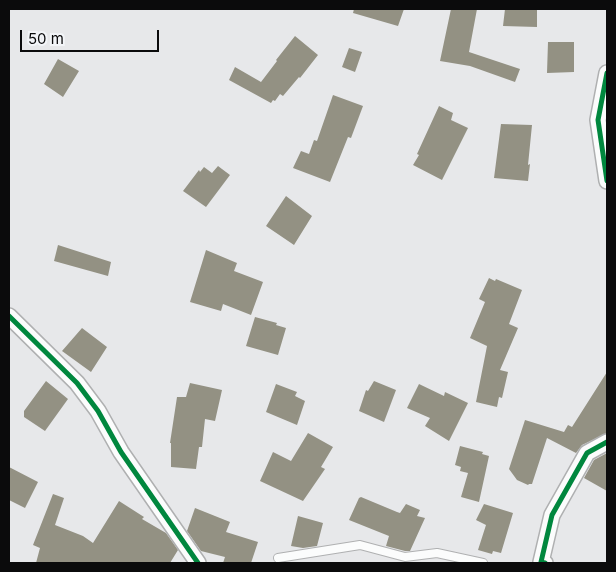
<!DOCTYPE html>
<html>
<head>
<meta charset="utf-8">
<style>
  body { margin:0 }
  #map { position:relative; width:616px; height:572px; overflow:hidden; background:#e7e8ea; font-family:Inter,sans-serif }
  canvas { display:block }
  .frame { position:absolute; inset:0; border:10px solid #0b0b0c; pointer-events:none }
  .scale { position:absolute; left:20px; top:30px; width:139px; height:22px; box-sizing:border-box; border:2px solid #0b0b0c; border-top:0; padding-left:6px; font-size:15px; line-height:18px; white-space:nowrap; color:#0b0b0c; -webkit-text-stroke:4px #f3f5f8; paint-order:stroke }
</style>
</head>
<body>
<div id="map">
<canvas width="616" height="572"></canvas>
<div class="frame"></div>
<div class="scale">50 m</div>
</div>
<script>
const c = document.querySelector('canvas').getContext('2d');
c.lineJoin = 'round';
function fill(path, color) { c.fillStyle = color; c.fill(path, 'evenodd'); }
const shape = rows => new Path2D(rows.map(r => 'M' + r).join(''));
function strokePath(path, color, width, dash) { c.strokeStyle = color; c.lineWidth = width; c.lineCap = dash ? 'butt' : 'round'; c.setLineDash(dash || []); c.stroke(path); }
const building = shape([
  [354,9,404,9,398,26,353,13],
  [451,9,477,9,469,52,520,69,515,82,470,66,440,61],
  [505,9,537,9,537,27,503,26],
  [295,36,318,55,300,78,299,77,283,96,280,94,275,101,273,100,271,103,229,80,235,67,261,82,277,61,276,60],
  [548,42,574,42,574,72,547,73],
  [349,48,362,52,355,72,342,67],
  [58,59,79,71,63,97,44,84],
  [333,95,363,106,351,138,348,137,330,182,293,168,301,151,309,154,314,140,317,141],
  [439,106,453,113,451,120,468,128,442,180,413,165,419,155,417,154],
  [501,124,532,125,528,165,530,164,528,181,494,178],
  [218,166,230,175,206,207,183,191,199,170,200,172,204,167,212,173],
  [286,196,312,216,294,245,266,226],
  [58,245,111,262,108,276,54,261],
  [206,250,237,263,234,271,263,282,251,315,223,304,221,311,190,302],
  [489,278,495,281,496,279,522,290,509,324,518,328,500,370,508,372,502,398,499,397,497,407,476,402,487,346,470,338,485,302,479,299],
  [255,317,277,323,276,325,286,328,278,355,246,346],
  [82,328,107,347,91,372,62,351],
  [607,372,607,433,582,445,576,453,547,438,532,484,529,484,528,485,517,480,509,469,525,420,564,432,568,425,572,427],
  [46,381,68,399,45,431,24,417,24,411],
  [374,381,396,390,384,422,359,411,366,390,368,391],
  [190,383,222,390,215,421,205,419,202,447,199,447,196,469,171,467,171,443,170,443,177,397,186,397],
  [276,384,297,392,295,396,305,401,297,425,266,412],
  [419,384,444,396,445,392,468,403,449,441,425,426,430,418,407,408],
  [308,433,333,447,321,467,325,469,303,501,260,481,273,452,291,461],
  [460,446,483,452,482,454,489,456,479,502,461,497,468,473,460,471,461,467,455,465],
  [607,453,607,491,584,478,594,460],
  [9,467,38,482,25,508,9,500],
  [53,494,64,498,55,525,83,536,93,543,119,501,144,517,142,519,166,533,178,550,170,563,36,563,40,548,33,545],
  [361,497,397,512,400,513,406,504,420,510,417,516,425,518,410,551,405,551,386,546,389,536,349,520,359,498],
  [484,504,513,513,501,553,493,551,492,554,478,550,486,525,476,520],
  [195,508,230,522,226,532,258,542,251,563,223,563,225,557,201,551,187,531],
  [298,516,323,523,317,546,303,548,291,546]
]);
const lane = shape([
  [278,558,360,545,405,557,437,553,483,563]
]);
const street = shape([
  [607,73,598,120,607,181],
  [9,316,77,383,98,411,121,452,198,563],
  [545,563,541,562,552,515,587,453,607,442]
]);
const cycleway = shape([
  [607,73,598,120,607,181],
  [9,316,77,383,98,411,121,452,198,563],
  [545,563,541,562,552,515,587,453,607,442]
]);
fill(building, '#939183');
strokePath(lane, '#afb0b1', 10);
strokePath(street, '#afb0b1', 18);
strokePath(lane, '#fbfcfc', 8);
strokePath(street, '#fbfcfc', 15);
strokePath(cycleway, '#00873e', 5);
</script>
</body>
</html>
